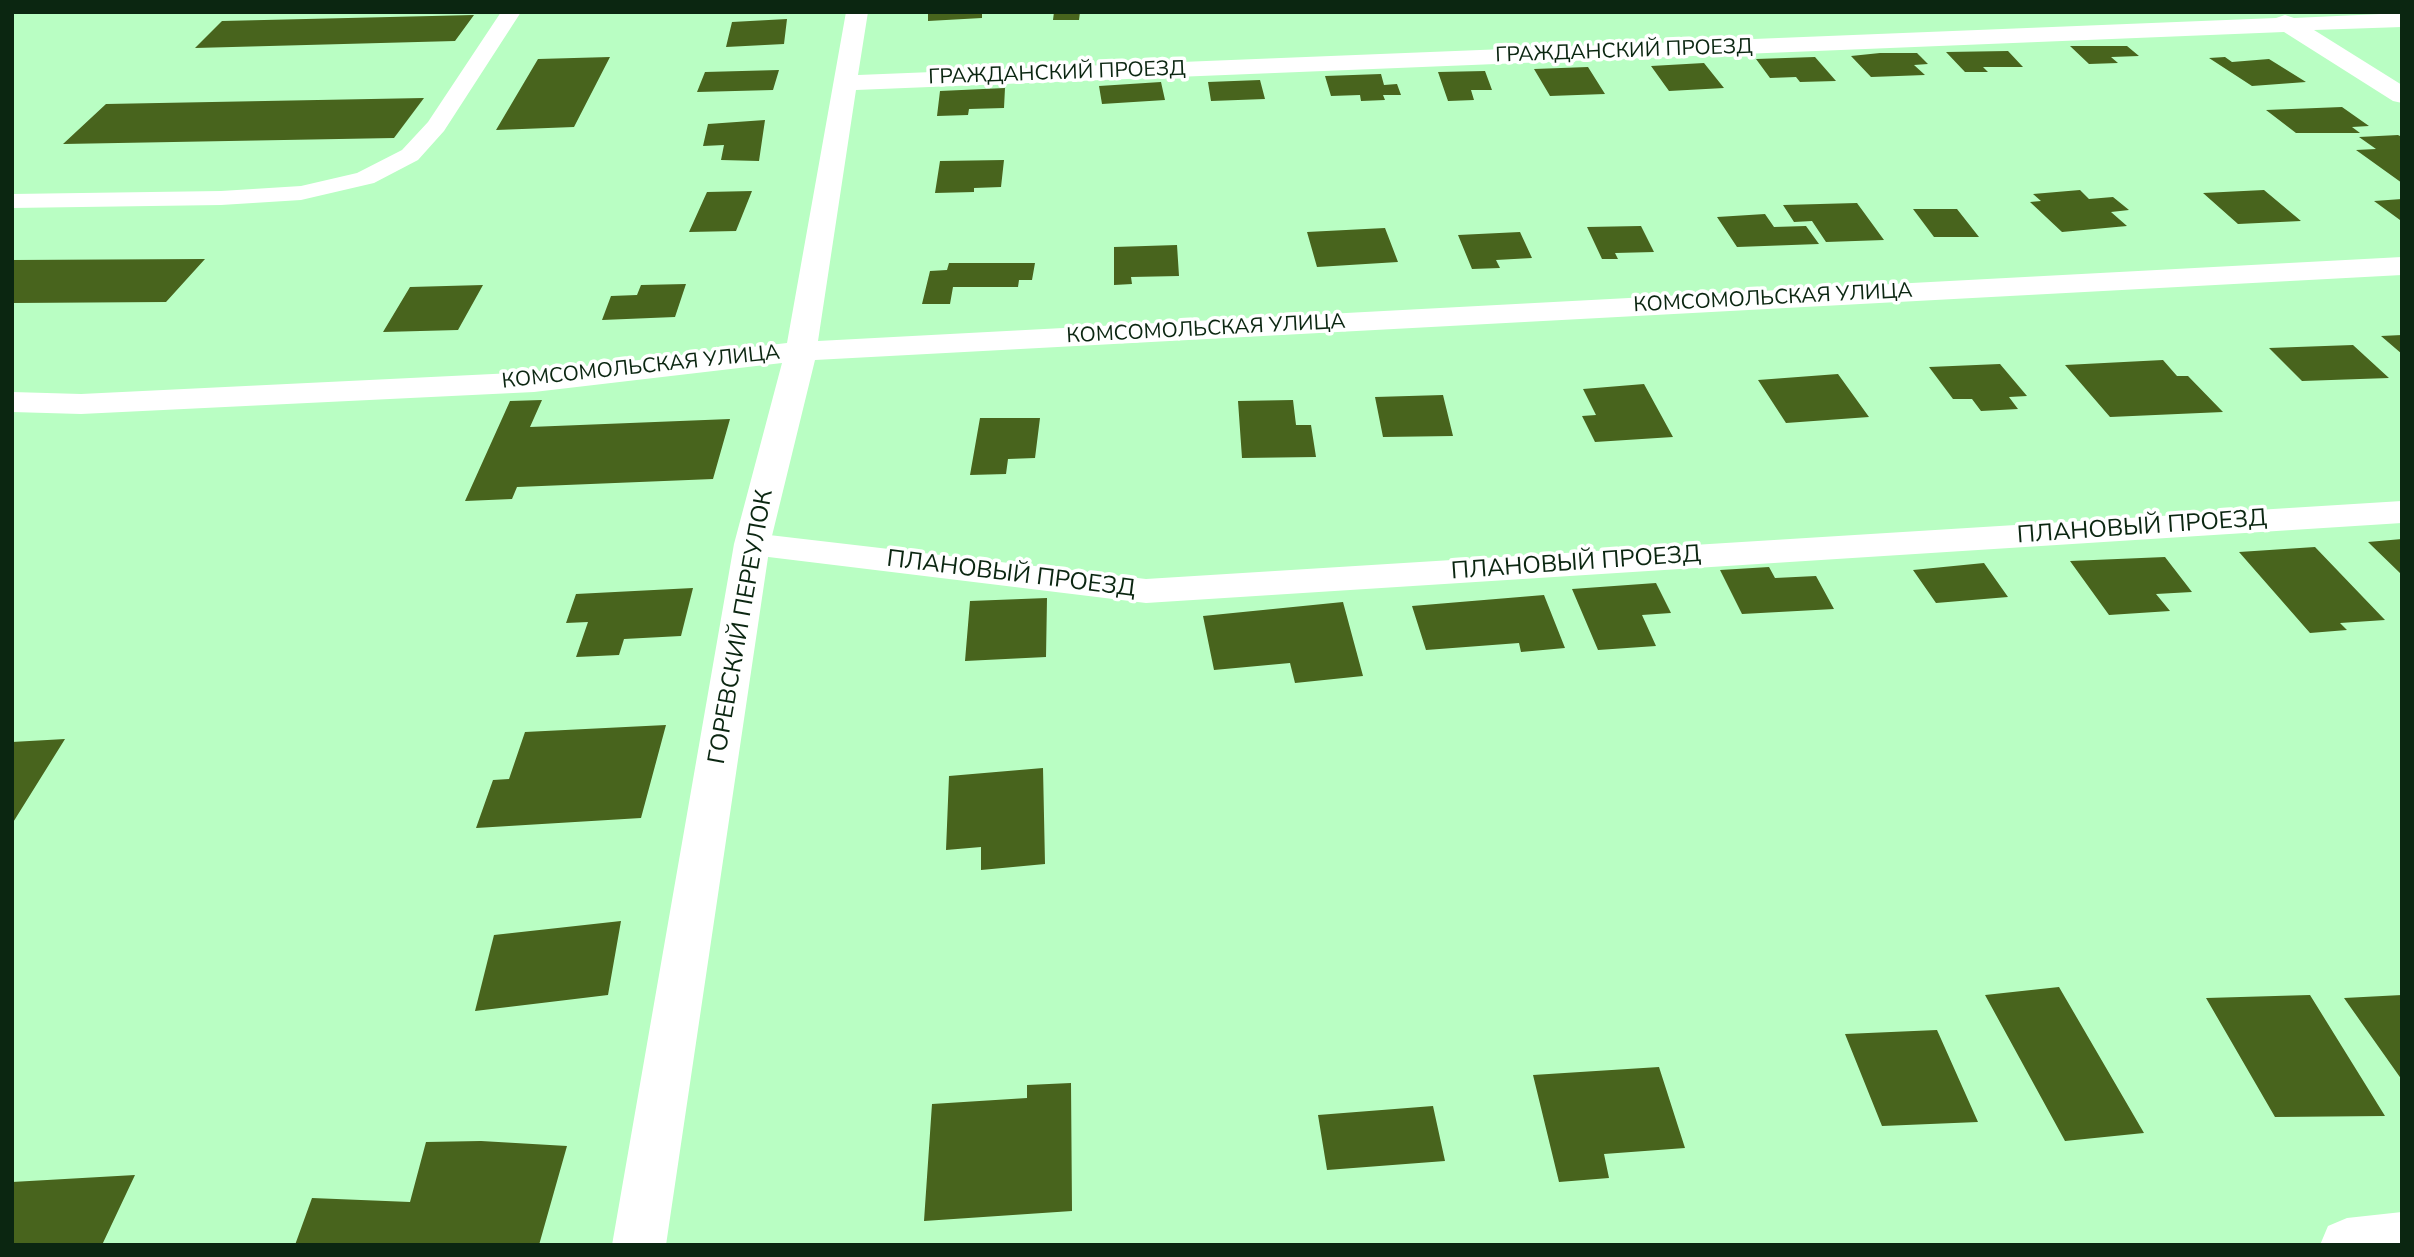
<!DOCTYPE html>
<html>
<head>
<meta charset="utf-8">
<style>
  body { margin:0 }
  #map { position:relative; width:2414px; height:1257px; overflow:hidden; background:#b9fec3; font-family:"Nunito Sans",sans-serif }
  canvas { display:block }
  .frame { position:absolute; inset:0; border:14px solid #0b2611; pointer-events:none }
</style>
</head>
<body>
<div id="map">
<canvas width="2414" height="1257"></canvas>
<div class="frame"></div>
</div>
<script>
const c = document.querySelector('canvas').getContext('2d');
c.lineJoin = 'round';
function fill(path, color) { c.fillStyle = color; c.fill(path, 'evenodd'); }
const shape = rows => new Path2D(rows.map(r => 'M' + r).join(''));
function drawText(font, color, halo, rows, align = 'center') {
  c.font = font + ' "Nunito Sans",sans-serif'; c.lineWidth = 7; c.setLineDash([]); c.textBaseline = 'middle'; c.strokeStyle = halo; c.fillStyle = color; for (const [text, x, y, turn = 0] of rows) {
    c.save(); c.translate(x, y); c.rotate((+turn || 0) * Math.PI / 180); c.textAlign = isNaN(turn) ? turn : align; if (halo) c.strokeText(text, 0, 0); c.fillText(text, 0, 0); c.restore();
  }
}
const building = shape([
  [928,12,982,12,982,18,928,21],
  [1054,12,1080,12,1079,20,1053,20],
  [474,15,455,41,195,48,222,21],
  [787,19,784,44,726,47,732,22],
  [2070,46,2127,46,2139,56,2111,57,2118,63,2089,64],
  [2008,51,2023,67,1983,67,1988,72,1965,72,1946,52],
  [1880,53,1917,53,1928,64,1914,65,1925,75,1871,77,1851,56],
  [610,57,574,127,496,130,538,59],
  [1815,57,1836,81,1800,82,1796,77,1770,78,1756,59],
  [2225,57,2232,62,2269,59,2306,82,2252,86,2209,58],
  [1704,63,1724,88,1669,91,1651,66],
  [1588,67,1605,94,1550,96,1534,69],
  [779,70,773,90,697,92,705,72],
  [1485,71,1492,90,1471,90,1474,100,1448,101,1438,72],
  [1381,74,1384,85,1397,84,1401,95,1383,95,1385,100,1361,101,1360,95,1331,96,1325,76],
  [1260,80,1265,99,1211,101,1208,82],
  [1161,82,1165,100,1102,104,1099,86],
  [1005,88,1004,108,969,109,968,115,937,116,940,91],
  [424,98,394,138,63,144,106,104],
  [2342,107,2369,126,2352,127,2360,133,2296,133,2266,110],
  [765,120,759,161,721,160,724,145,703,146,708,124],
  [2398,135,2402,137,2402,183,2356,150,2376,149,2359,137],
  [1004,160,1001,187,974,188,974,192,935,193,940,161],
  [2080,190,2089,199,2113,197,2129,210,2111,212,2127,226,2062,232,2030,202,2041,201,2033,194],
  [2264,190,2301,221,2238,224,2203,193],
  [752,191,736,231,689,232,707,192],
  [2402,199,2400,220,2374,201],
  [1857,203,1884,240,1826,242,1812,221,1794,222,1783,205],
  [1913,209,1957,209,1979,237,1934,237],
  [1765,214,1774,227,1806,226,1819,244,1737,247,1717,217],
  [1641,226,1654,252,1615,253,1618,259,1602,259,1587,227],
  [1385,228,1398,262,1317,267,1307,232],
  [1520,232,1532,258,1496,260,1500,268,1472,269,1458,235],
  [1177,245,1179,276,1131,277,1132,284,1114,285,1114,247],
  [205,259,166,302,12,303,12,260],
  [949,263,1035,263,1032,280,1019,280,1018,287,953,287,950,304,922,304,930,271,947,270],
  [686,284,675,317,602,320,611,296,637,295,641,285],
  [483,285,458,330,383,332,410,287],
  [2402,335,2402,354,2381,336],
  [2353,345,2389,378,2302,381,2269,348],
  [2163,360,2177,376,2188,376,2223,412,2110,417,2065,365],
  [2000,364,2027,396,2009,397,2018,409,1981,411,1972,399,1953,399,1929,367],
  [1838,374,1869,417,1786,423,1758,380],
  [1644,384,1673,437,1595,442,1582,416,1596,415,1583,389],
  [1443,395,1453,436,1383,437,1375,397],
  [542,400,530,427,730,419,713,479,517,487,512,499,465,501,510,401],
  [1293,400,1296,425,1311,425,1316,457,1242,458,1238,401],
  [980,418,1040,418,1035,458,1008,459,1006,474,970,475],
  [2402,539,2402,575,2368,542],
  [2315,547,2385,620,2340,623,2347,630,2310,633,2239,552],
  [2165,557,2192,592,2156,594,2170,611,2109,615,2070,561],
  [1984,563,2008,597,1936,603,1913,570],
  [1769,567,1775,578,1816,576,1834,609,1742,614,1720,570],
  [1656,583,1671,613,1642,615,1656,646,1598,650,1572,589],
  [693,588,681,636,624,639,619,655,576,657,588,622,566,623,576,594],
  [1544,595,1565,648,1521,652,1519,643,1426,650,1412,606],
  [1047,598,1046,657,965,661,970,601],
  [1343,602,1363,676,1295,683,1290,663,1214,670,1203,616],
  [666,725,641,818,476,828,493,780,509,779,525,732],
  [65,739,12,824,12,742],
  [1043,768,1045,864,981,870,981,847,946,850,949,776],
  [621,921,608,995,475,1011,494,935],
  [2059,987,2144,1133,2065,1141,1985,995],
  [2310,995,2385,1116,2275,1117,2206,998],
  [2402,995,2402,1080,2344,998],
  [1937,1030,1978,1122,1882,1126,1845,1034],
  [1659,1067,1685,1148,1604,1154,1609,1178,1559,1182,1533,1075],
  [1071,1083,1072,1211,924,1221,932,1104,1027,1098,1027,1085],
  [1433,1106,1445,1161,1327,1170,1318,1115],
  [481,1141,567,1146,539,1245,295,1245,312,1198,410,1202,426,1142],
  [135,1175,102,1245,12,1245,12,1182]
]);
const lane = shape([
  [501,12,521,12,444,131,418,160,374,183,301,200,221,205,12,208,12,194,221,191,301,186,357,173,402,150,428,122,501,12],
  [2402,501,2402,523,1146,603,752,555,740,552,736,544,740,536,752,533,1146,579,2402,501]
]);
const street = shape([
  [846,12,868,12,858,75,2276,18,2285,15,2294,18,2402,13,2402,27,2314,30,2402,85,2402,103,2393,101,2284,32,856,90,818,341,2402,257,2402,275,815,360,770,544,666,1245,612,1245,734,544,782,363,534,392,81,414,12,412,12,392,81,394,534,372,787,343,846,12],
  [2402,1212,2402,1245,2320,1245,2328,1226,2347,1218,2402,1212]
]);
const farStreetnames = [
  ["ГРАЖДАНСКИЙ ПРОЕЗД",1624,52,-2],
  ["ГРАЖДАНСКИЙ ПРОЕЗД",1057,74,-2],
  ["КОМСОМОЛЬСКАЯ УЛИЦА",1773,299,-3],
  ["КОМСОМОЛЬСКАЯ УЛИЦА",1206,330,-3],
  ["КОМСОМОЛЬСКАЯ УЛИЦА",641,368,-6]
];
const streetNames = [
  ["ПЛАНОВЫЙ ПРОЕЗД",2142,528,-4],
  ["ПЛАНОВЫЙ ПРОЕЗД",1576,564,-4],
  ["ПЛАНОВЫЙ ПРОЕЗД",1011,575,7],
  ["ГОРЕВСКИЙ ПЕРЕУЛОК",742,627,-80]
];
fill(building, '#48641d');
fill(lane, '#fff');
fill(street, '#fff');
drawText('21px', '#0b2611', '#fff', farStreetnames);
drawText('24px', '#0b2611', '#fff', streetNames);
</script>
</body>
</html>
